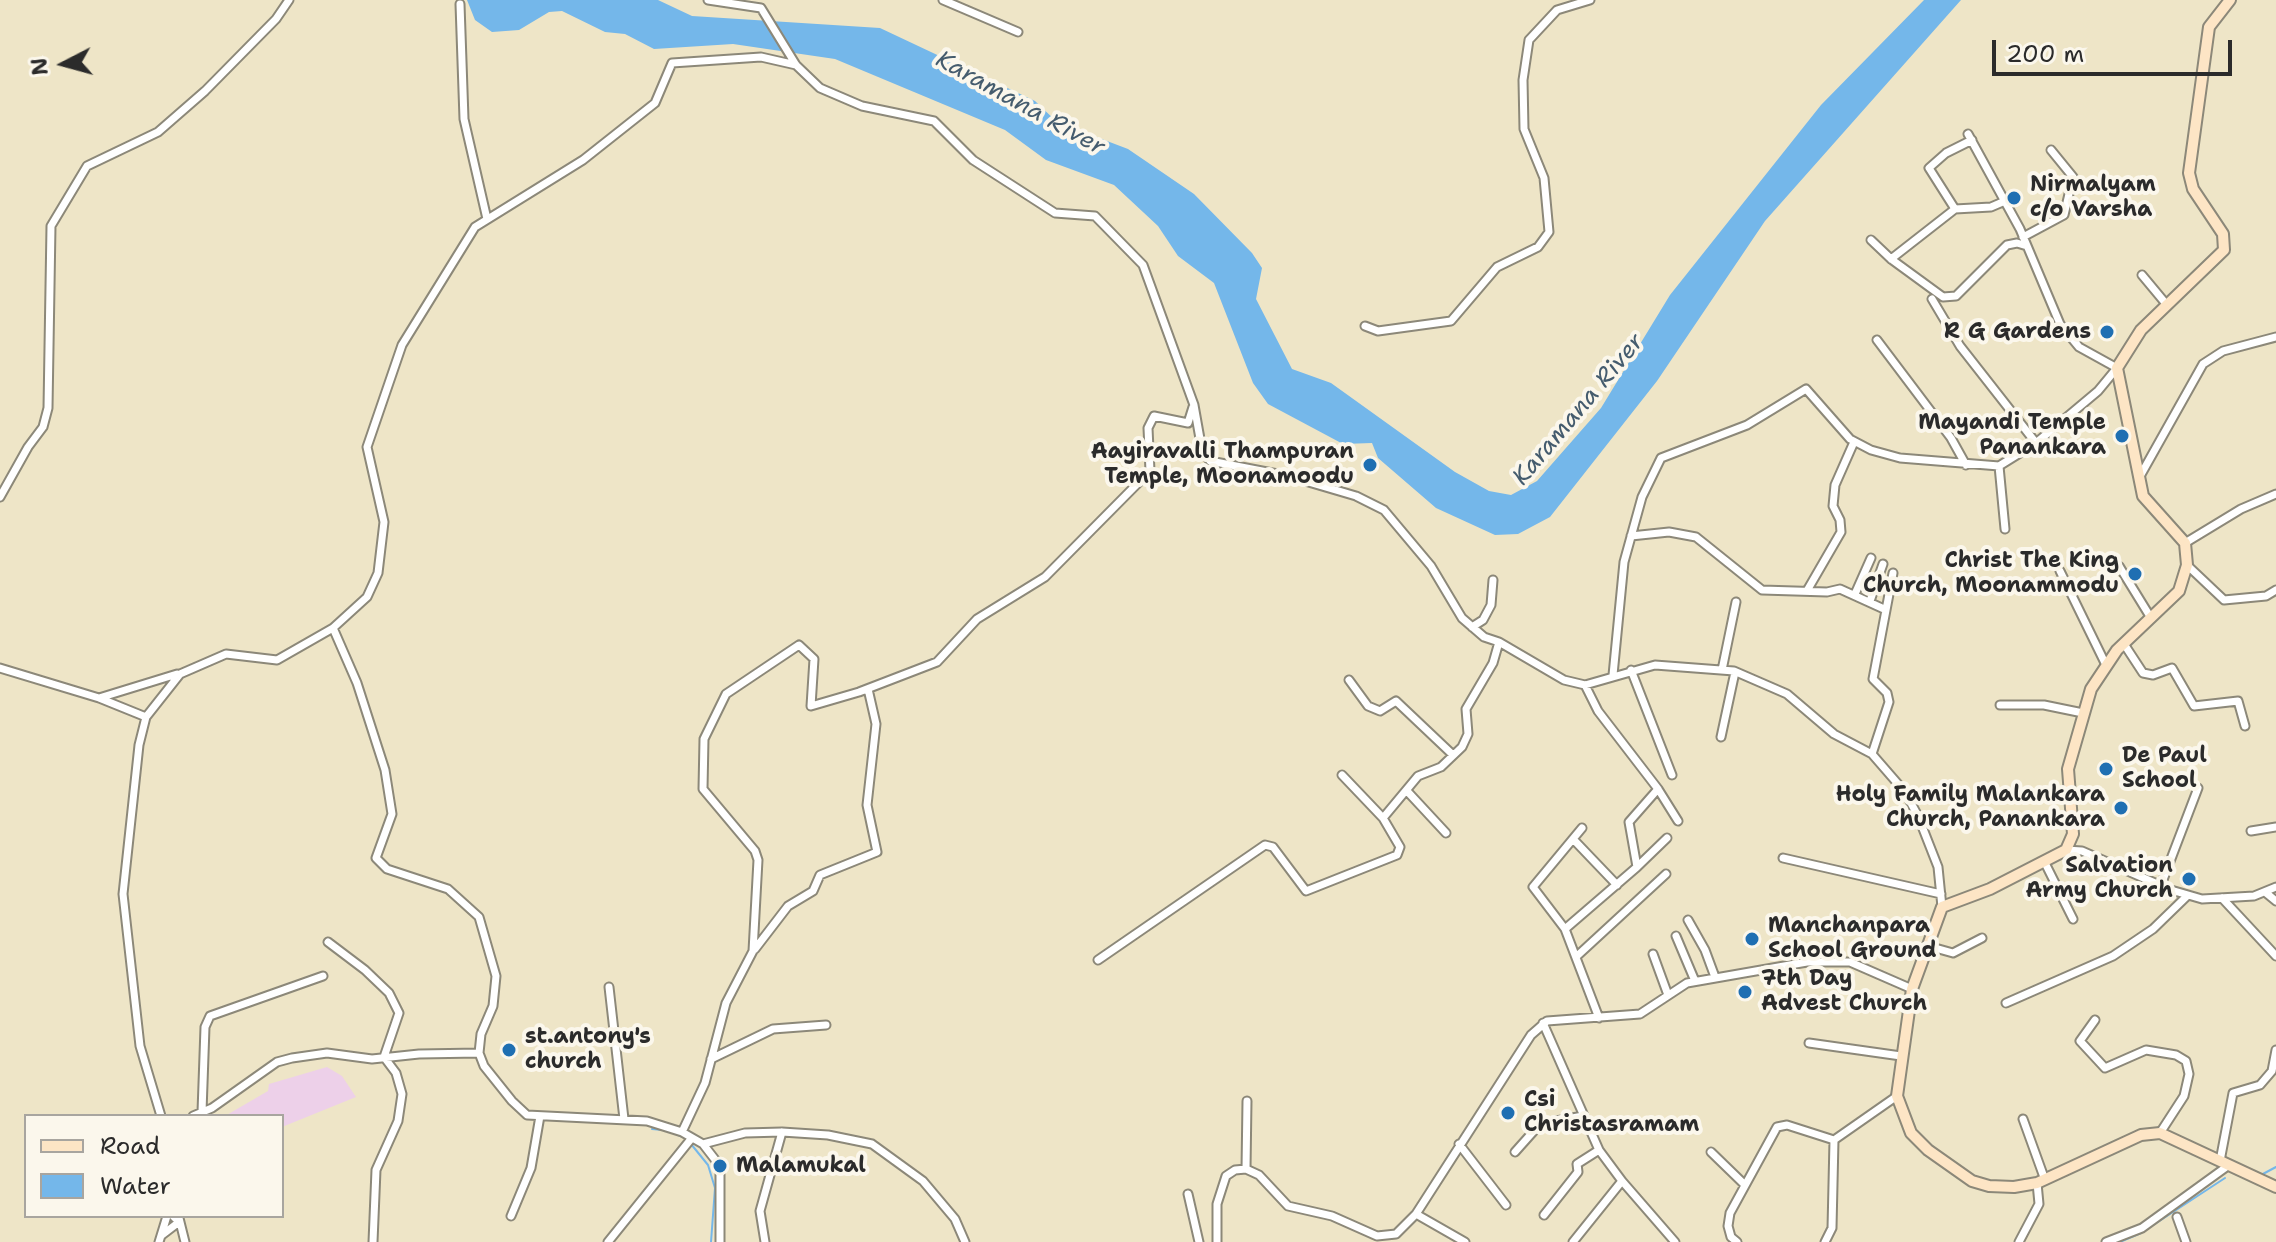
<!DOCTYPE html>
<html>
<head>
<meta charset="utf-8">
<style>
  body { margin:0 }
  #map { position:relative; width:2276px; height:1242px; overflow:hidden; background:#eee5c7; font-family:"Shantell Sans",sans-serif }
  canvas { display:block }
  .legend { position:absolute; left:24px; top:1114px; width:260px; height:104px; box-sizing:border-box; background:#fbf7ec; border:2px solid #a8a59f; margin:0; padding:10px 14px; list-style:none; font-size:24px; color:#2b2b2b }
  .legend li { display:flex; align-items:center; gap:16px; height:40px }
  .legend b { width:40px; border:2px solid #a8a59f }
  .north { position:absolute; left:24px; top:24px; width:80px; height:80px; -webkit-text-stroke:6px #fbf7ec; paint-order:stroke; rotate:264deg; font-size:22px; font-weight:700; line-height:32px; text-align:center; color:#2b2b2b }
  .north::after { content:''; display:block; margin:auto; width:28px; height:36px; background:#2b2b2b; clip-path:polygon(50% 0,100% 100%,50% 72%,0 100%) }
  .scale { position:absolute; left:1992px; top:40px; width:240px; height:36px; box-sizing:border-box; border:4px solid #2b2b2b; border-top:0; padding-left:10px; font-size:24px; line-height:28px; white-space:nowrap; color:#2b2b2b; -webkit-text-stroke:6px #fbf7ec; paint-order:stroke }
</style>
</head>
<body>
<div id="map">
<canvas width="2276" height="1242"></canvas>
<ul class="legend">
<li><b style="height:10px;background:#fde5c5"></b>Road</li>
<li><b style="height:22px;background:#74b7ea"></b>Water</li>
</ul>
<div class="north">N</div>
<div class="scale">200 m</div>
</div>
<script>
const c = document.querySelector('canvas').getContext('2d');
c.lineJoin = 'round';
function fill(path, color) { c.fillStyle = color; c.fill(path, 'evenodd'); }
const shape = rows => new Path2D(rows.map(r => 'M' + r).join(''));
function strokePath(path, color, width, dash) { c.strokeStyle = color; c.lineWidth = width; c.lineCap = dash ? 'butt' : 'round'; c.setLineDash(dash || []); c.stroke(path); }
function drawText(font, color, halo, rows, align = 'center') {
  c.font = font + ' "Shantell Sans",sans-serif'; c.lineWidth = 8; c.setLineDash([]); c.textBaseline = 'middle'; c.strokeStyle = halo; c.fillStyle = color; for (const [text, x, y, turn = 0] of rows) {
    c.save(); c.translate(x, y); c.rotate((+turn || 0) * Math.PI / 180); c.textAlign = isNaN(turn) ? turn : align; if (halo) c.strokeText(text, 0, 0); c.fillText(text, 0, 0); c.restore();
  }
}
const built = shape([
  [327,1067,342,1076,356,1097,282,1127,282,1116,225,1116,268,1091,269,1084]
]);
const water = shape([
  [467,0,658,0,692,16,880,28,1035,101,1057,122,1128,149,1194,194,1252,253,1262,268,1256,299,1292,369,1331,383,1455,472,1489,491,1511,495,1537,481,1601,408,1670,295,1821,105,1924,0,1961,0,1765,221,1657,381,1550,517,1518,534,1495,535,1436,508,1378,458,1372,443,1343,444,1268,404,1253,383,1214,283,1178,256,1158,226,1114,185,1046,160,1005,130,835,59,733,44,654,49,625,34,605,32,562,11,549,12,519,30,492,32,475,20]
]);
const stream = shape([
  [652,1129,663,1130],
  [676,1134,685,1138],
  [691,1144,708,1165,715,1188,711,1242],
  [2261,1175,2276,1167],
  [2120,1242,2141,1233,2225,1178]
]);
const minor = shape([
  [708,0,761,8,796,65,820,88,862,106,934,121,973,160,1055,213,1095,216,1143,265,1194,405,1202,450,1210,461,1288,476,1356,496,1384,510,1431,566,1462,618,1484,637,1499,642,1564,680,1585,685,1655,665,1734,671,1787,694,1834,734,1872,754,1905,792,1918,816,1938,867,1942,907],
  [943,0,1018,32],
  [460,4,464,119,487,219],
  [1955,209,1929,168,1946,153,1972,140],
  [2023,237,2064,215,2073,177,2051,150],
  [1871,240,1891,259,1943,297,1956,296,2007,245,2017,243,2027,246],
  [1891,259,1955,209,1991,207,2005,201],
  [2142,275,2167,305],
  [1932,299,1960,346,2036,443],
  [1365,326,1378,331,1451,321,1497,267,1538,247,1549,232,1544,178,1524,129,1523,80,1529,40,1557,10,1590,0],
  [1877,340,1951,438,1966,465],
  [1999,466,2005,529],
  [2139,478,2203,364,2223,351,2276,337],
  [0,497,28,447,43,427,48,408,51,226,87,166,158,132,205,91,276,19,289,0],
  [1631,536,1669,532,1696,537,1762,590,1827,592,1840,589,1884,609],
  [2185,543,2241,509,2276,494],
  [2187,565,2224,600,2266,596,2276,590],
  [2119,566,2151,618],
  [2060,571,2106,665],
  [1808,589,1841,532,1840,520,1833,506,1835,485,1854,442],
  [1855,594,1871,558],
  [1870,601,1883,564],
  [1472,627,1483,620,1491,605,1493,580],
  [333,628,367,597,378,573,384,522,367,447,402,345,475,227,583,160,655,103,672,63,761,57,796,65],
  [2124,644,2143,673,2153,675,2172,668,2194,706,2238,701,2245,726],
  [0,668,99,698,177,674],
  [1631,670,1672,775],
  [1722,670,1736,602],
  [1613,675,1624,562,1642,497,1661,458,1747,425,1806,389,1850,439,1871,450,1900,458,1999,466,2036,443,2098,391,2117,368,2079,347,2060,324,2020,229,1968,134],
  [1349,680,1368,706,1380,711,1396,701,1453,755],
  [99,698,146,717],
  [2000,705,2044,705,2083,713],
  [1721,737,1735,672],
  [1872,754,1889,702,1887,693,1873,679,1893,573],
  [1342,775,1383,818,1418,776,1441,767,1462,747,1468,734,1466,709,1493,663,1499,642],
  [1658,789,1678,821],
  [1407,791,1446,833],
  [1582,828,1533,887,1565,929,1599,1018],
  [2251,831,2276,827],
  [1573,839,1617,885],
  [2066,850,2082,851,2171,890,2202,899,2254,896,2276,887],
  [1783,858,1941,894],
  [2044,861,2073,919],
  [1637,867,1667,838],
  [2161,885,2198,788],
  [2265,892,2276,901],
  [2222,898,2276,956],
  [1688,920,1705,950,1715,977],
  [1565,929,1637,867,1629,822,1658,789,1598,711,1585,685],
  [1676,936,1695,981],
  [328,942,365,970,389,993,399,1013,384,1057,396,1073,402,1094,398,1121,376,1170,373,1242],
  [1928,946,1953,953,1982,938],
  [755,949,788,906,813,891,820,875,877,852,867,805,876,724,868,689],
  [1653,954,1668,995],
  [1577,956,1666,874],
  [1098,960,1265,845,1273,847,1306,891,1397,855,1400,847,1383,818],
  [609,987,624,1119],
  [2006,1003,2113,956,2153,929,2187,896],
  [2095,1020,2080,1041,2105,1068,2146,1050,2176,1055,2186,1061,2189,1074,2184,1096,2160,1133],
  [1543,1023,1599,1150,1622,1181,1573,1242],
  [1809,1043,1901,1056],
  [711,1059,773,1029,826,1025],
  [202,1112,205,1027,210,1016,323,976],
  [161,1116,140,1046,123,894,139,745,146,717,180,674,226,654,277,660,333,628,357,683,385,770,392,814,376,858,387,869,448,889,479,917,496,976,493,1006,481,1034,479,1053,484,1066,512,1101,527,1115,647,1121,682,1132,703,1144,745,1133,782,1132,828,1135,872,1144,923,1181,955,1219,965,1242],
  [193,1116,212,1108,277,1062,292,1058,327,1053,372,1059,419,1054,479,1053],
  [2023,1119,2045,1180],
  [682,1132,705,1083,726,1003,753,951,758,860,755,851,703,789,704,739,726,694,799,645,814,659,811,706,859,692,937,662,977,619,1045,577,1150,471,1148,428,1154,416,1188,423,1193,407],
  [703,1144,720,1166,720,1242],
  [1459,1144,1506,1205],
  [1515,1152,1540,1124,1583,1116],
  [1711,1152,1745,1185],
  [2220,1161,2233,1093,2260,1085,2272,1071,2276,1050],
  [1246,1169,1247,1101],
  [1622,1181,1675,1242],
  [1188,1194,1199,1242],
  [1416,1214,1465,1242],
  [1544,1215,1578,1172,1577,1164,1599,1150],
  [511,1216,531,1168,540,1116],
  [2177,1217,2186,1242],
  [179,1218,185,1242],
  [162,1235,179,1222,173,1216],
  [159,1242,167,1216],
  [608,1242,691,1139],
  [765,1242,760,1211,782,1132],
  [1217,1242,1217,1204,1226,1176,1235,1170,1246,1169,1259,1175,1288,1206,1332,1216,1377,1236,1396,1234,1416,1214,1531,1035,1547,1021,1640,1014,1687,983,1807,962,1850,962,1912,989],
  [1737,1242,1731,1237,1728,1226,1730,1213,1777,1127,1787,1125,1834,1140,1897,1096],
  [1825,1242,1832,1228,1834,1140],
  [2019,1242,2039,1204,2037,1183],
  [2106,1242,2142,1228,2229,1165]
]);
const secondary = shape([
  [2230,0,2209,27,2189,173,2193,189,2223,234,2224,250,2141,330,2117,368,2143,496,2185,543,2187,565,2179,591,2117,650,2091,689,2068,769,2073,834,2066,850,1990,889,1942,907,1912,989,1897,1096,1911,1133,1928,1150,1972,1181,1989,1186,2014,1187,2037,1183,2141,1135,2160,1133,2276,1187]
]);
const markers = [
  [2014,198,8,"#1f6fb2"],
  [2107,332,8,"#1f6fb2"],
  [2122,436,8,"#1f6fb2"],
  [1370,465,8,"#1f6fb2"],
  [2135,574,8,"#1f6fb2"],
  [2106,769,8,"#1f6fb2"],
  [2121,808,8,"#1f6fb2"],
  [2189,879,8,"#1f6fb2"],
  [1752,939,8,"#1f6fb2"],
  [1745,992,8,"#1f6fb2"],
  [509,1050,8,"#1f6fb2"],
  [1508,1113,8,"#1f6fb2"],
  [720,1166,8,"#1f6fb2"]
];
const poiNames = [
  ["Nirmalyam",2030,185],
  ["c/o Varsha",2030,210],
  ["R G Gardens",2091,332,"right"],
  ["Mayandi Temple",2106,423,"right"],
  ["Panankara",2106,448,"right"],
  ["Aayiravalli Thampuran",1354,452,"right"],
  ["Temple, Moonamoodu",1354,477,"right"],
  ["Christ The King",2119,561,"right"],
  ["Church, Moonammodu",2119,586,"right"],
  ["De Paul",2122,756],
  ["School",2122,781],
  ["Holy Family Malankara",2105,795,"right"],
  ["Church, Panankara",2105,820,"right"],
  ["Salvation",2173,866,"right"],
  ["Army Church",2173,891,"right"],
  ["Manchanpara",1768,926],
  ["School Ground",1768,951],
  ["7th Day",1761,979],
  ["Advest Church",1761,1004],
  ["st.antony's",525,1037],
  ["church",525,1062],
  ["Csi",1524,1100],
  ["Christasramam",1524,1125],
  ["Malamukal",736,1166]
];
const waterNames = [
  ["Karamana River",1020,104,29],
  ["Karamana River",1579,410,-50]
];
fill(built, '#edd0e9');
fill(water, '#74b7ea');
strokePath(stream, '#74b7ea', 2);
strokePath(minor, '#8c8879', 11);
strokePath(secondary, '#8c8879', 14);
strokePath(minor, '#fff', 7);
strokePath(secondary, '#fde5c5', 10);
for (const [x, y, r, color] of markers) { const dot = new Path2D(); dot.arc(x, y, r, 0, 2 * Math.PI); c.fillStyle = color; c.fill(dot); strokePath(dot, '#fbf7ec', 3); }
drawText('bold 22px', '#2b2b2b', '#fbf7ec', poiNames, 'left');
drawText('italic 24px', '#455c6e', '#fbf7ec', waterNames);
</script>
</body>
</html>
